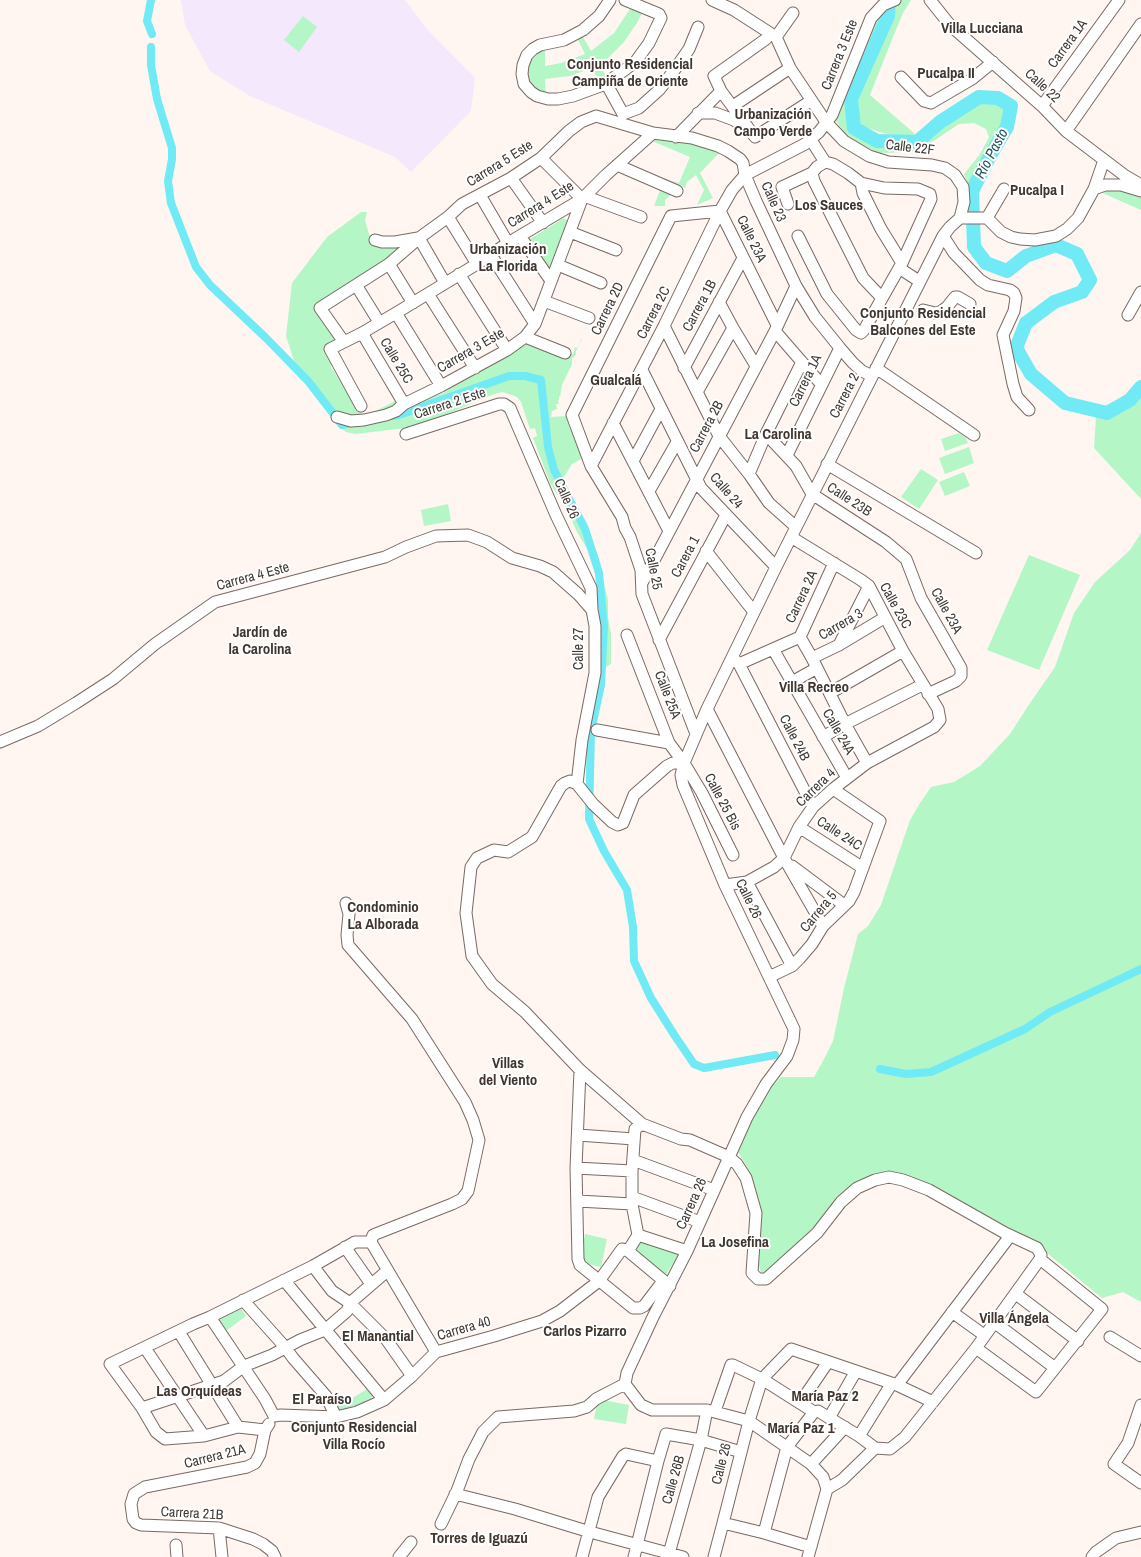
<!DOCTYPE html>
<html>
<head>
<meta charset="utf-8">
<style>
  body { margin:0 }
  canvas { display:block; background:#fff5f1 }
</style>
</head>
<body>
<canvas width="1141" height="1557"></canvas>
<script>
const c = document.querySelector('canvas').getContext('2d');
c.lineJoin = 'round';
function fill(path, color) { c.fillStyle = color; c.fill(path, 'evenodd'); }
const shape = rows => new Path2D(rows.map(r => 'M' + r).join(''));
function strokePath(path, color, width, dash) { c.strokeStyle = color; c.lineWidth = width; c.lineCap = dash ? 'butt' : 'round'; c.setLineDash(dash || []); c.stroke(path); }
function drawText(font, color, halo, rows, align = 'center') {
  c.font = font + ' "Archivo Narrow",sans-serif'; c.lineWidth = 4; c.setLineDash([]); c.textBaseline = 'middle'; c.strokeStyle = halo; c.fillStyle = color; for (const [text, x, y, turn = 0] of rows) {
    c.save(); c.translate(x, y); c.rotate((+turn || 0) * Math.PI / 180); c.textAlign = isNaN(turn) ? turn : align; if (halo) c.strokeText(text, 0, 0); c.fillText(text, 0, 0); c.restore();
  }
}
const commercial = shape([
  [181,0,405,0,427,29,475,78,471,111,411,172,395,157,250,96,210,71,185,25]
]);
const green = shape([
  [900,0,911,0,903,13,893,37,870,95,915,134,911,138,883,133,855,124,854,96,869,64,892,10,893,4],
  [630,9,642,13,637,23,624,42,608,58,599,64,608,80,600,84,592,68,570,76,545,79,546,96,534,91,527,82,528,59,545,47,545,66,561,63,585,54,577,38,582,35,591,51,614,33],
  [882,9,885,14,848,97,850,129,877,144,916,144,939,125,979,99,1000,104,1007,110,1006,125,969,185,964,174,980,154,989,137,986,129,974,123,959,124,917,152,878,153,848,138,834,118,870,23],
  [303,16,317,27,299,52,284,40],
  [655,135,705,142,720,152,700,173,713,198,697,205,704,190,696,175,687,182,685,188,681,185,666,199,665,201,665,206,654,206,662,185,626,167,679,183,690,157,652,141],
  [1102,187,1141,192,1141,210,1098,191],
  [361,212,367,212,365,220,369,234,377,243,423,241,324,308,339,349,332,362,331,367,364,417,397,400,411,405,443,393,532,337,573,354,575,347,578,348,581,339,582,339,576,351,576,355,572,358,572,364,562,385,560,397,559,396,559,400,558,400,559,404,556,404,557,409,552,411,551,417,567,416,569,427,577,442,583,458,572,464,562,480,587,523,601,565,601,572,608,600,608,617,611,634,611,664,603,669,601,591,592,557,577,532,567,510,550,483,533,438,537,436,535,428,530,429,521,402,517,397,503,392,494,394,447,414,406,428,355,434,346,432,340,427,336,416,328,405,315,391,300,379,286,336,292,283,327,237],
  [564,218,571,223,550,275,530,239],
  [1141,387,1141,499,1094,448,1096,417,1107,413,1130,400],
  [959,433,966,438,968,443,945,451,941,439],
  [969,447,974,463,945,474,939,458],
  [921,469,938,480,919,509,901,497],
  [964,472,970,486,945,496,939,482],
  [448,504,451,521,424,526,421,510],
  [1141,533,1141,1302,1123,1292,1102,1298,1036,1244,1017,1232,918,1181,873,1175,854,1182,814,1227,768,1271,761,1273,756,1253,759,1209,747,1167,738,1152,750,1119,770,1089,781,1077,814,1077,823,1061,833,1041,844,988,858,934,868,926,881,905,910,820,920,803,931,787,954,782,980,766,1010,734,1028,706,1055,667,1074,613,1095,582,1130,550],
  [1029,555,1080,575,1039,670,987,650],
  [585,1234,607,1239,601,1267,579,1262],
  [640,1237,680,1252,665,1276,635,1256,635,1249],
  [238,1304,246,1316,226,1331,216,1317],
  [367,1389,372,1396,371,1401,339,1411,334,1403,346,1402],
  [598,1399,629,1405,626,1424,594,1419]
]);
const canal = shape([
  [151,0,147,21,152,34],
  [151,47,151,65,157,99,172,148,172,159,168,181,171,203,196,267,210,285,266,338,308,381,342,425,353,423],
  [392,416,402,414,509,376,525,376,541,380,548,447,554,470,585,529,599,573,604,626,601,685,591,731,589,819,604,851,627,890,633,927,634,961,651,998,675,1036,694,1064,704,1068,775,1055],
  [880,1069,906,1074,931,1072,1025,1029,1050,1012,1141,969]
]);
const river = shape([
  [889,0,888,16,851,99,854,128,877,141,917,142,940,122,979,97,998,98,1011,106,1007,127,991,154,972,191,974,247,986,263,1007,271,1026,256,1056,245,1077,254,1090,280,1082,292,1054,302,1026,323,1016,348,1031,374,1065,403,1107,413,1130,400,1141,387]
]);
const minor = shape([
  [610,0,599,16,583,30,564,40,540,45,533,49,527,55,523,65,522,74,524,84,531,92,537,96,548,99,558,99,573,96,603,85,626,69,636,61,649,43,661,18,659,14,625,0],
  [712,0,734,10,776,37,793,13],
  [930,0,950,25,1042,106,1066,131,1124,175,1141,185],
  [776,37,790,68,826,122,844,141,869,156,888,162,932,165,945,168,955,175,963,187,964,202,960,218],
  [766,39,714,76,721,91,755,137,809,102],
  [901,77,924,101,931,103,972,79,993,62],
  [606,83,623,114,639,108,659,90,673,72,689,49,698,27],
  [733,106,787,70],
  [1042,106,1119,0],
  [698,113,715,113,734,120,745,127],
  [1066,131,1141,24],
  [676,137,721,91],
  [825,162,817,167,812,173,814,181,863,278,882,298],
  [617,165,677,191],
  [511,178,543,223],
  [861,183,863,193,881,229,902,263],
  [1094,189,1105,185,1121,185,1141,191],
  [480,195,508,243],
  [584,196,641,217],
  [788,204,782,187,812,173],
  [448,217,477,264],
  [987,218,1004,189],
  [570,232,616,250],
  [520,236,551,281],
  [798,236,827,294,856,330,861,333,864,330,902,263,931,199,930,194,918,189,884,188,861,183,848,173,833,164,825,162,811,140],
  [943,236,954,253,980,280,988,285,1010,290,1014,293,1016,298,1014,311,1003,335,1013,384,1017,397,1029,410],
  [419,238,445,283],
  [375,240,382,242,395,242,418,238],
  [491,255,535,324],
  [389,264,413,303],
  [558,265,601,283],
  [899,268,919,281],
  [459,274,507,350],
  [356,285,379,322],
  [428,294,475,368],
  [544,301,589,318],
  [719,302,733,328,756,366],
  [923,310,935,313,940,312,947,307,955,297,958,297,970,304],
  [396,313,441,386],
  [1128,315,1141,292],
  [664,326,719,436,749,474,769,503,796,527],
  [775,331,821,384],
  [362,333,404,404],
  [525,337,565,353],
  [344,342,320,308,389,264,419,238,448,217,462,204,511,178,541,158,569,131,581,122,596,116,653,133,692,138,718,146,728,151,740,159,743,163,745,175,756,201,796,286,815,317,840,348,853,363,862,371,872,376],
  [684,368,743,258],
  [876,368,974,435],
  [642,370,701,488,776,567],
  [697,392,733,328],
  [361,406,330,349,362,333,396,313,477,264,508,243,582,199,606,175,653,133],
  [337,417,351,421,364,420,386,415,396,411,404,404,441,386,507,350,525,337,535,324,582,199,541,158],
  [613,423,669,531],
  [406,434,499,404,504,404,510,408,556,515,591,588,592,610],
  [766,434,796,466,812,494,886,542,906,559,921,598,961,668,961,676,956,681,928,694],
  [787,455,840,348],
  [633,461,661,409],
  [827,464,976,553],
  [591,466,664,326,720,211,732,190,745,175,805,144,819,132,832,115,871,18,883,5,895,0],
  [749,474,766,434,802,362],
  [649,491,677,442],
  [706,551,754,612],
  [642,583,775,331,796,286],
  [627,635,669,743,684,763,702,793,733,855],
  [800,637,812,658,845,724,867,763],
  [659,640,726,515],
  [839,645,869,586],
  [773,649,847,778],
  [733,658,739,664,813,807],
  [812,658,839,645,884,618],
  [739,664,800,637,834,563],
  [792,682,817,668],
  [830,693,903,651],
  [707,709,784,858,823,926],
  [597,730,669,743],
  [696,734,642,594,641,570,630,537,625,528,622,517,591,466,572,415,671,216,720,211,777,325],
  [823,737,845,724,922,685],
  [0,742,38,726,76,703,113,679,155,644,215,602,385,557,406,547,436,536,468,535,487,542,512,558,540,566,553,572,578,594,592,610,595,626,595,673,582,740,577,784],
  [684,763,673,763,667,766,634,795,623,823,618,825,612,822,593,804,577,784,570,781,565,783,561,786,532,837,508,852,494,850,477,858,471,867,466,913,472,956,492,984,525,1012,580,1070,642,1124,681,1139,690,1140,729,1157,737,1164,746,1178,756,1213,752,1273,758,1279,766,1279,817,1233,841,1202,857,1188,875,1180,889,1177,903,1180,929,1190,1005,1233,1037,1248,1041,1255,1040,1259,976,1348,905,1437,890,1449,875,1448,842,1480,827,1489],
  [799,827,863,868],
  [792,866,844,905],
  [747,882,792,966],
  [725,885,747,882,774,867,784,858,799,827,813,807,833,789,867,763,934,727,940,720,938,709,903,651,869,586,861,580,791,537],
  [769,977,792,966,800,958,812,944,823,926,849,901,854,892,880,821,833,789],
  [580,1070,576,1168,578,1259,580,1265,633,1308,640,1308,644,1306,663,1281],
  [578,1135,634,1139],
  [633,1160,714,1190],
  [576,1168,632,1171],
  [632,1197,700,1222],
  [578,1201,632,1204],
  [638,1235,687,1251],
  [371,1242,436,1352],
  [345,1247,371,1284],
  [628,1251,638,1235,632,1204,632,1171,635,1129,642,1124],
  [313,1266,332,1291,350,1303,386,1339,412,1376],
  [284,1280,384,1400],
  [1016,1294,1078,1341],
  [243,1300,285,1347,293,1358,326,1396,336,1417],
  [952,1312,984,1335],
  [210,1317,265,1399,274,1416],
  [994,1322,1055,1368],
  [179,1332,238,1427],
  [1110,1337,1141,1356],
  [145,1348,204,1436],
  [976,1348,1036,1392,1102,1309,1040,1259],
  [625,1384,627,1373,653,1317,687,1251,747,1117,766,1084,787,1056,793,1040,794,1029,725,885,683,785,681,775,684,763,707,709,776,567,943,236,950,227,960,218,987,218,1001,232,1011,237,1020,239,1035,240,1056,236,1067,229,1078,218,1094,189,1104,160],
  [625,1384,641,1405,652,1410,707,1410,749,1421,811,1464,823,1477,827,1489,808,1557],
  [897,1385,1010,1236],
  [800,1403,828,1362],
  [1141,1405,1128,1443,1114,1464,1141,1483],
  [142,1408,224,1381,244,1366,272,1355,300,1340,325,1330,347,1311,350,1303,387,1271],
  [715,1411,731,1365,733,1365,762,1379,814,1412,818,1411,859,1436,875,1448],
  [274,1416,281,1415,336,1417,357,1412,384,1400,412,1376,436,1352,494,1336,542,1321,560,1311,599,1281,622,1249,628,1251,670,1286],
  [829,1418,856,1371],
  [269,1424,265,1430,260,1454,255,1463,247,1467,145,1487,134,1494,131,1504,133,1519,136,1523,141,1525,219,1528,253,1539,263,1544,272,1551,275,1557],
  [265,1430,238,1427,204,1436,165,1439,156,1432,142,1408,110,1364,193,1324,210,1317,313,1266,355,1242,371,1242,373,1235,452,1204,462,1199,468,1191,479,1140,473,1120,465,1102,412,1019,348,945,347,935,349,914,346,903],
  [859,1436,892,1383],
  [811,1464,845,1427],
  [455,1494,515,1509,590,1532,683,1557],
  [723,1523,764,1533,811,1547],
  [441,1524,457,1491,469,1459,483,1432,498,1417,574,1411,587,1407,596,1399,625,1384],
  [219,1528,222,1557],
  [764,1533,787,1447,814,1412],
  [176,1545,177,1557],
  [399,1557,411,1542],
  [582,1557,598,1497,623,1456,626,1454,658,1461],
  [634,1557,658,1461,666,1434,701,1440,741,1452],
  [668,1557,701,1440,707,1410],
  [714,1557,723,1523,749,1421,762,1379,791,1349,897,1385,933,1402],
  [1092,1557,1096,1552,1116,1538,1141,1532]
]);
const streetNames = [
  ["Carrera 1A",1068,44,-54],
  ["Carrera 3 Este",840,55,-68],
  ["Calle 22",1042,86,43],
  ["Calle 22F",910,148,7],
  ["Carrera 5 Este",500,164,-32],
  ["Calle 23",773,202,66],
  ["Carrera 4 Este",541,205,-32],
  ["Calle 23A",751,239,64],
  ["Carrera 1B",700,306,-62],
  ["Carrera 2D",608,309,-64],
  ["Carrera 2C",654,313,-63],
  ["Carrera 3 Este",471,351,-30],
  ["Calle 25C",396,361,59],
  ["Carrera 1A",806,381,-64],
  ["Carrera 2",845,396,-63],
  ["Carrera 2 Este",450,404,-18],
  ["Carrera 2B",707,427,-62],
  ["Calle 24",726,491,49],
  ["Calle 26",566,499,66],
  ["Calle 23B",849,500,33],
  ["Carera 1",686,557,-62],
  ["Calle 25",653,569,79],
  ["Carrera 4 Este",253,577,-15],
  ["Carrera 2A",802,597,-65],
  ["Calle 23C",895,606,61],
  ["Calle 23A",946,611,61],
  ["Carrera 3",841,625,-30],
  ["Calle 27",579,649,-90],
  ["Calle 25A",667,695,69],
  ["Calle 24A",838,732,60],
  ["Calle 24B",794,738,63],
  ["Carrera 4",816,788,-44],
  ["Calle 25 Bis",722,802,62],
  ["Calle 24C",839,834,33],
  ["Calle 26",748,899,64],
  ["Carrera 5",819,912,-50],
  ["Carrera 26",692,1204,-66],
  ["Carrera 40",464,1329,-16],
  ["Carrera 21A",215,1457,-14],
  ["Calle 26",722,1464,-76],
  ["Calle 26B",674,1480,-74],
  ["Carrera 21B",192,1514,3]
];
const neighbourhoodNames = [
  ["Villa Lucciana",982,29],
  ["Conjunto Residencial",630,65],
  ["Campiña de Oriente",630,82],
  ["Pucalpa II",946,74],
  ["Urbanización",773,115],
  ["Campo Verde",773,132],
  ["Pucalpa I",1037,191],
  ["Los Sauces",829,206],
  ["Urbanización",508,250],
  ["La Florida",508,267],
  ["Conjunto Residencial",923,314],
  ["Balcones del Este",923,331],
  ["Gualcalá",616,381],
  ["La Carolina",778,435],
  ["Jardín de",260,633],
  ["la Carolina",260,650],
  ["Villa Recreo",814,688],
  ["Condominio",383,908],
  ["La Alborada",383,925],
  ["Villas",508,1064],
  ["del Viento",508,1081],
  ["La Josefina",735,1243],
  ["Villa Ángela",1014,1319],
  ["Carlos Pizarro",585,1332],
  ["El Manantial",378,1337],
  ["Las Orquídeas",199,1392],
  ["María Paz 2",825,1397],
  ["El Paraíso",322,1400],
  ["Conjunto Residencial",354,1428],
  ["Villa Rocío",354,1445],
  ["María Paz 1",801,1429],
  ["Torres de Iguazú",479,1539]
];
const waterNames = [
  ["Río Pasto",992,154,-62]
];
fill(commercial, '#f4e8fc');
fill(green, '#b5f6c6');
strokePath(canal, '#70eaf5', 8);
strokePath(river, '#70eaf5', 14);
strokePath(minor, '#796a64', 13);
strokePath(minor, '#fff', 11);
drawText('14px', '#403936', '#fff', streetNames);
drawText('bold 15px', '#41352f', '#fff', neighbourhoodNames);
drawText('italic 15px', '#22575c', '#fff', waterNames);
</script>
</body>
</html>
